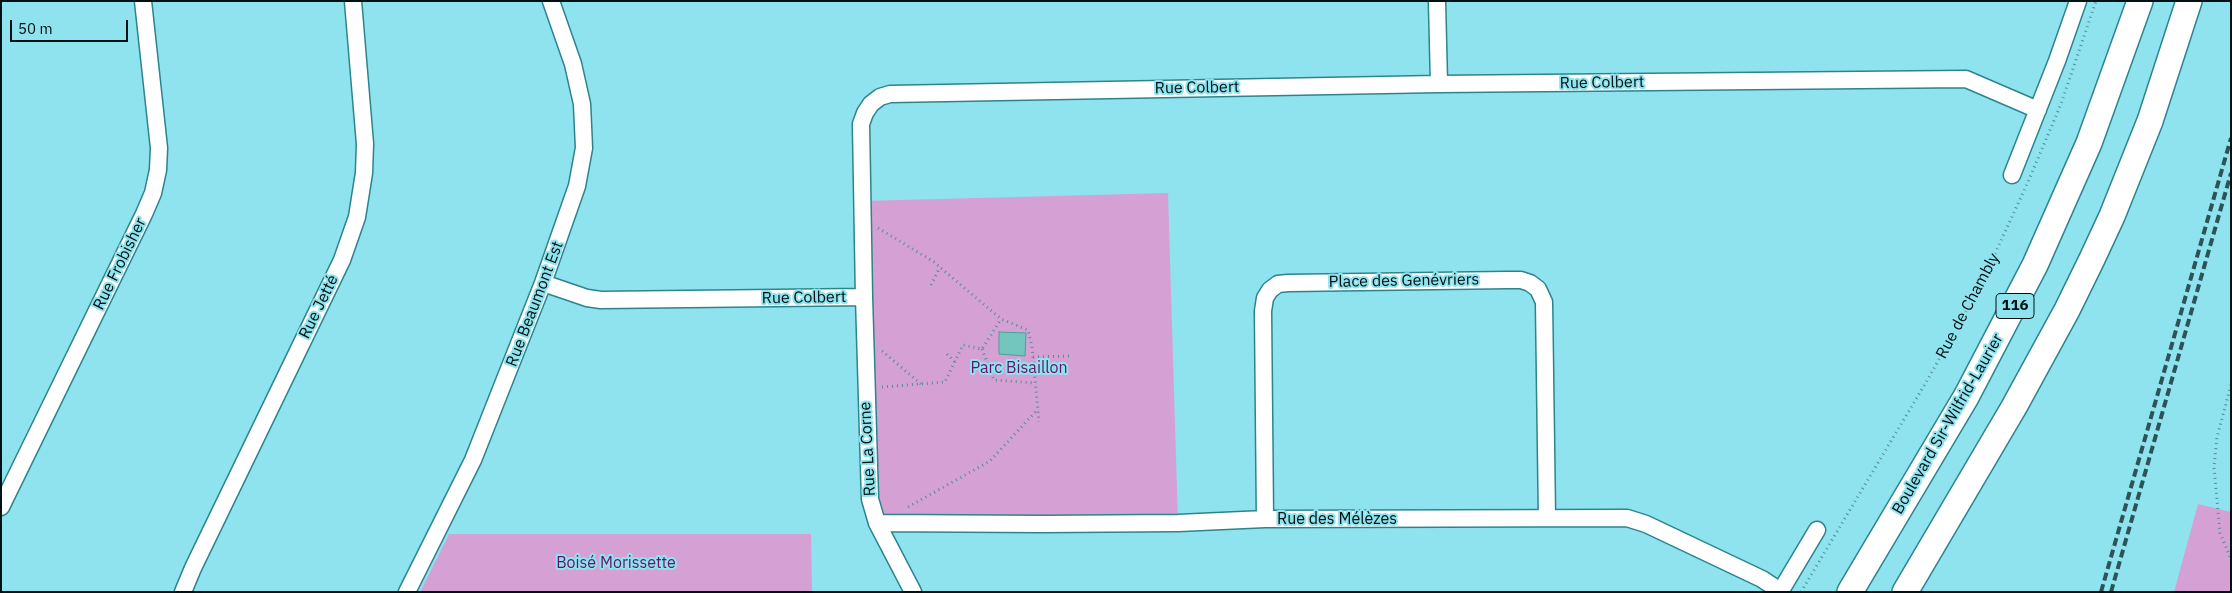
<!DOCTYPE html>
<html>
<head>
<meta charset="utf-8">
<style>
  body { margin:0 }
  #map { position:relative; width:2232px; height:593px; overflow:hidden; background:#8fe3ee; font-family:"IBM Plex Sans",sans-serif }
  canvas { display:block }
  .frame { position:absolute; inset:0; border:2px solid #001013; pointer-events:none }
  .scale { position:absolute; left:10px; top:20px; width:118px; height:22px; box-sizing:border-box; border:2px solid #001013; border-top:0; padding-left:6px; font-size:15px; line-height:18px; white-space:nowrap; color:#001013; -webkit-text-stroke:4px #8fe3ee; paint-order:stroke }
</style>
</head>
<body>
<div id="map">
<canvas width="2232" height="593"></canvas>
<div class="frame"></div>
<div class="scale">50 m</div>
</div>
<script>
const c = document.querySelector('canvas').getContext('2d');
c.lineJoin = 'round';
function fill(path, color) { c.fillStyle = color; c.fill(path, 'evenodd'); }
const shape = rows => new Path2D(rows.map(r => 'M' + r).join(''));
function strokePath(path, color, width, dash) { c.strokeStyle = color; c.lineWidth = width; c.lineCap = dash ? 'butt' : 'round'; c.setLineDash(dash || []); c.stroke(path); }
function drawText(font, color, halo, rows, align = 'center') {
  c.font = font + ' "IBM Plex Sans",sans-serif'; c.lineWidth = 4; c.setLineDash([]); c.textBaseline = 'middle'; c.strokeStyle = halo; c.fillStyle = color; for (const [text, x, y, turn = 0] of rows) {
    c.save(); c.translate(x, y); c.rotate((+turn || 0) * Math.PI / 180); c.textAlign = isNaN(turn) ? turn : align; if (halo) c.strokeText(text, 0, 0); c.fillText(text, 0, 0); c.restore();
  }
}
const green = shape([
  [1168,193,1178,523,877,523,862,201],
  [2198,504,2231,512,2231,592,2174,592],
  [449,534,811,534,812,592,420,592]
]);
const building = shape([
  [999,332,1026,333,1025,356,999,354,999,332]
]);
const path = shape([
  [878,228,934,262,1001,319,1028,330,1032,346,1039,422],
  [931,285,940,267],
  [982,349,994,380,1035,383],
  [882,351,921,384],
  [947,354,955,362],
  [1033,357,1070,356],
  [2231,385,2217,437,2214,467,2220,533,2231,559],
  [882,387,945,382,963,345,982,349,1001,319],
  [908,507,990,461,1037,410],
  [1801,592,1928,379,1979,288,2028,182,2061,104,2096,1]
]);
const street = shape([
  [1437,1,1439,84],
  [2012,175,2057,61,2078,1],
  [543,283,587,298,601,300,864,297,861,124,865,113,871,104,880,97,890,94,1439,84,1966,79,2038,110],
  [864,297,870,499,877,523,913,592],
  [1,507,144,214,153,193,158,170,159,148,143,1],
  [1265,519,1263,311,1265,298,1270,290,1278,284,1288,283,1508,280,1521,280,1530,283,1538,289,1544,302,1547,518],
  [877,523,1042,524,1178,523,1265,519,1627,518,1646,524,1762,579,1780,591],
  [183,592,193,568,342,260,357,217,364,173,365,144,353,1],
  [407,592,473,460,543,283,577,186,584,148,582,104,573,64,551,1],
  [1780,592,1817,530]
]);
const primary = shape([
  [1850,592,1966,397,2035,265,2089,143,2140,1],
  [1905,592,2014,407,2067,310,2092,259,2112,216,2150,121,2189,1]
]);
const rail = shape([
  [2101,592,2231,138],
  [2111,592,2231,173]
]);
const shields = [
  [2015,306,38]
];
const shieldNames = [
  ["116",2015,306]
];
const streetNames = [
  ["Rue Colbert",1602,83,-1],
  ["Rue Colbert",1197,88,-1],
  ["Rue Frobisher",120,264,-64],
  ["Place des Genévriers",1404,281,-1],
  ["Rue Colbert",804,298,-1],
  ["Rue Beaumont Est",535,304,-69],
  ["Rue de Chambly",1968,306,-62],
  ["Rue Jetté",319,307,-64],
  ["Boulevard Sir-Wilfrid-Laurier",1948,424,-60],
  ["Rue La Corne",868,449,-93],
  ["Rue des Mélèzes",1337,519]
];
const parkNames = [
  ["Parc Bisaillon",1019,368],
  ["Boisé Morissette",616,563]
];
fill(green, '#d5a1d4');
fill(building, '#72c6bd');
strokePath(building, '#4ba098', 1);
strokePath(street, '#2c848f', 19);
strokePath(primary, '#2c848f', 28);
strokePath(path, '#558d95', 3, [1, 4]);
strokePath(street, '#fff', 16);
strokePath(primary, '#fff', 25);
strokePath(rail, '#2d5258', 4, [8, 4]);
for (const [x, y, w] of shields) { const box = new Path2D(); box.roundRect(x - w / 2, y - 12.5, w, 25, 4); c.fillStyle = '#8fe3ee'; c.fill(box); strokePath(box, '#001013', 1); }
drawText('bold 15px', '#001013', null, shieldNames);
drawText('16px', '#001013', '#8fe3ee', streetNames);
drawText('16px', '#661468', '#8fe3ee', parkNames);
</script>
</body>
</html>
